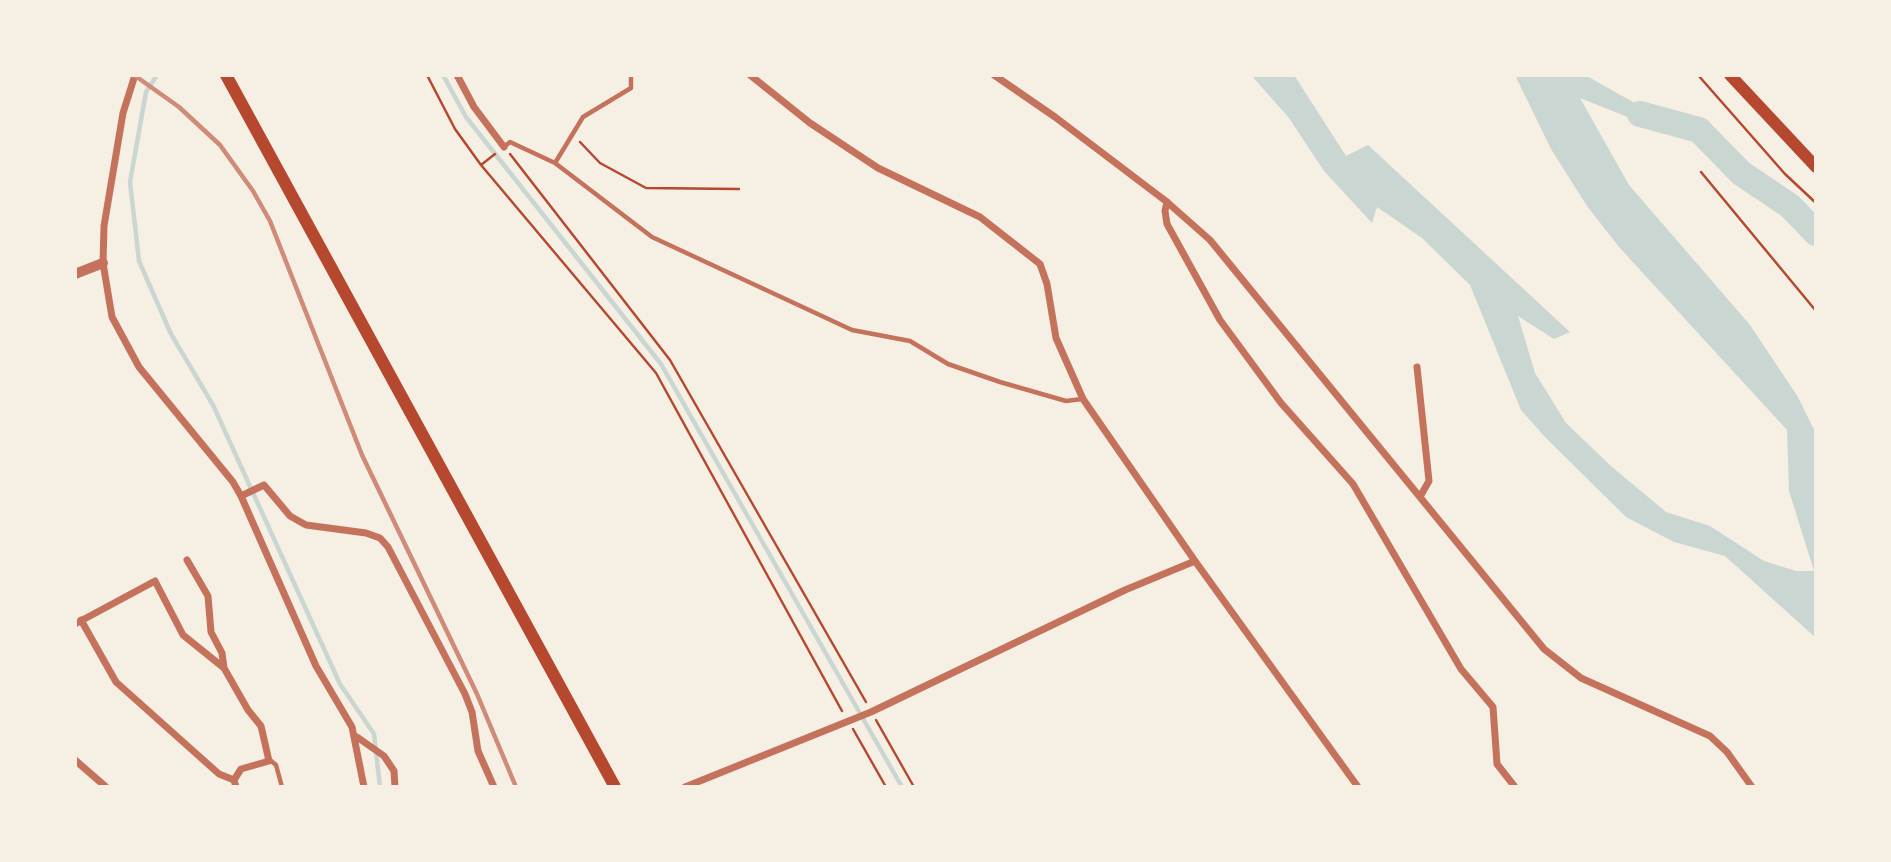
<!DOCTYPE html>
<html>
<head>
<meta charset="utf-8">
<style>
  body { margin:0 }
  #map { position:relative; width:1891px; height:862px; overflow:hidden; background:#f6efe4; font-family:Ubuntu,sans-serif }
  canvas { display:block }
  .frame { position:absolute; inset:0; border:77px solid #f6efe4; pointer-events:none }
</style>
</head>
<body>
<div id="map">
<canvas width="1891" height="862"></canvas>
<div class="frame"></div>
</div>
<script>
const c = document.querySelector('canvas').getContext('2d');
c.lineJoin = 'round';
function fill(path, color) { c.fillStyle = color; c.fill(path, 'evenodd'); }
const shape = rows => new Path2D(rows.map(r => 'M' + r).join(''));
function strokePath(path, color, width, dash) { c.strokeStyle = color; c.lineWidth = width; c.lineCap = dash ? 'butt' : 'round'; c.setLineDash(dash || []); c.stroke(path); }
const water = shape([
  [1251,75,1294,75,1346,156,1368,145,1570,332,1554,339,1518,316,1535,373,1566,423,1612,467,1666,512,1710,526,1764,561,1796,571,1814,571,1789,491,1787,430,1619,247,1587,206,1551,149,1515,75,1585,75,1640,106,1640,122,1580,98,1629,185,1750,325,1798,397,1816,434,1816,638,1725,556,1674,542,1626,517,1544,436,1521,410,1470,285,1422,238,1377,207,1372,223,1324,171,1289,118]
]);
const stream = shape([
  [157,75,146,92,130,182,139,261,171,334,213,405,340,684,374,734,380,787],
  [443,75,466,117,661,364,902,787]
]);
const river = shape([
  [1640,114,1699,130,1741,173,1790,206,1816,233]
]);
const path = shape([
  [427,75,455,129,481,165,656,373,842,711],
  [1698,75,1785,174,1816,203],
  [580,142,600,163,646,188,739,189],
  [510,154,670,360,866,702],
  [481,165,495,154],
  [1701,172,1816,311],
  [876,720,914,787],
  [853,729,886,787]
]);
const service = shape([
  [504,147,510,142,555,163,652,237,852,330,910,341,948,364,1000,382,1066,401,1082,399],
  [555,163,583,117,631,88,631,75],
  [270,760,276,765,282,787]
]);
const minor = shape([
  [135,75,123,113,104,226,103,263,112,317,139,367,233,482,241,496,316,666,352,727,364,787],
  [457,75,474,107,504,147],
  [750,75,810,123,878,168,980,217,1040,264,1047,284,1056,338,1083,399,1195,561,1358,787],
  [994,75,1055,117,1167,202,1210,240,1544,649,1581,678,1710,736,1727,752,1752,787],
  [1167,202,1165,211,1167,224,1220,320,1281,403,1353,484,1461,669,1493,707,1497,764,1515,787],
  [1417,367,1429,481,1421,495],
  [241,496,264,485,290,516,306,525,366,533,380,538,388,547,465,694,472,712,478,751,494,787],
  [187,560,208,596,211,632,222,653,224,668],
  [81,620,116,682,219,774,234,780,236,787],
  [75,624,155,581,183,635,224,668,248,710,261,726,269,761,241,769,234,780],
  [357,737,384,756,394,771,395,787],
  [75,760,106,787],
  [685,787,871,712,1125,590,1195,561]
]);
const tertiary = shape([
  [75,274,103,263]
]);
const secondary = shape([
  [1730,75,1816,167]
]);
const primary = shape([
  [226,75,615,787]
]);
const rail = shape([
  [134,75,179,107,220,145,253,191,270,221,362,455,477,694,516,787]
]);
fill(water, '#c9d6d2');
strokePath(stream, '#c9d6d2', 4.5);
strokePath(river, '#c9d6d2', 26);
strokePath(path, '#b5482f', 2.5);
strokePath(service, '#c5725c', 4.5);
strokePath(minor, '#c5725c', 7);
strokePath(tertiary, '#c5725c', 10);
strokePath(secondary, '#b5482f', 12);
strokePath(primary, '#b5482f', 12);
strokePath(rail, '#cf8b77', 4.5);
</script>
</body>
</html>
